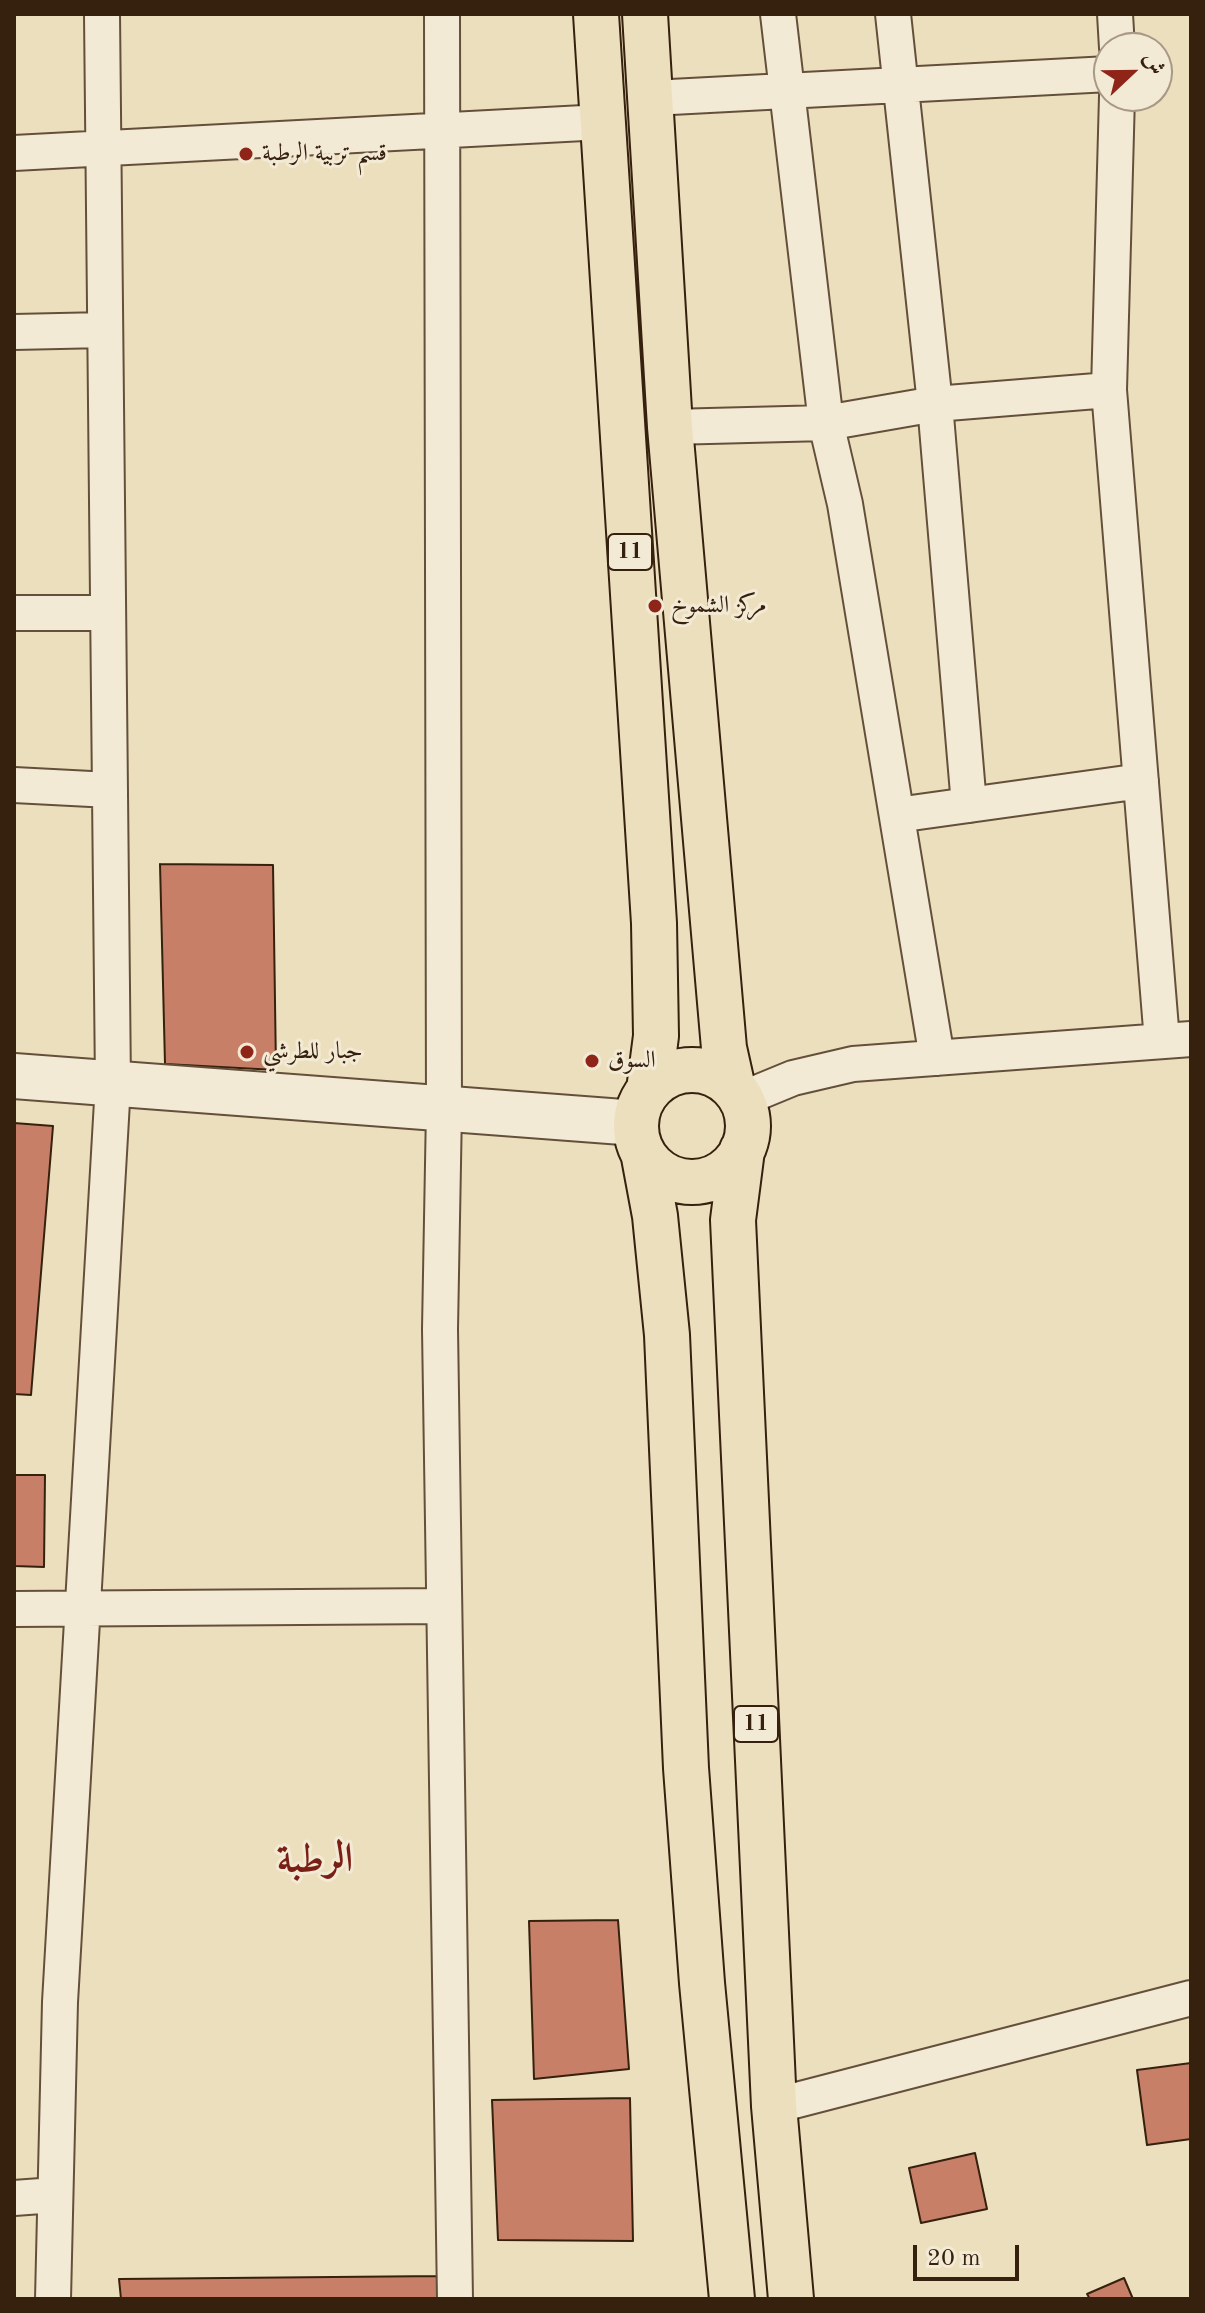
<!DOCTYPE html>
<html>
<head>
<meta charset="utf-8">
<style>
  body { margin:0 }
  #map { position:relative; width:1205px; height:2313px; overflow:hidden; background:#ecdfbe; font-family:"Old Standard TT",Amiri,serif }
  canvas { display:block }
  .frame { position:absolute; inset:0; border:16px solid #36200e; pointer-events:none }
  .north { position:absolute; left:1093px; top:32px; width:80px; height:80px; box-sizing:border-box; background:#f3ead5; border:2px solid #a79985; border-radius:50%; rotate:68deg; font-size:22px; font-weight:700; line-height:32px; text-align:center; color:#36200e }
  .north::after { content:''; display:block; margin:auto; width:28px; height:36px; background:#8f2418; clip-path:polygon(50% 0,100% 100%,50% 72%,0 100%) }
  .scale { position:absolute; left:913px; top:2245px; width:106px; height:36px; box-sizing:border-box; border:4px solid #36200e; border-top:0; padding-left:10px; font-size:24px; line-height:28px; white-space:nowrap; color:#36200e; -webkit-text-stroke:6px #f3ead5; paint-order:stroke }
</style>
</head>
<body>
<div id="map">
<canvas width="1205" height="2313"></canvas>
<div class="frame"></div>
<div class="north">ش</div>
<div class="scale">20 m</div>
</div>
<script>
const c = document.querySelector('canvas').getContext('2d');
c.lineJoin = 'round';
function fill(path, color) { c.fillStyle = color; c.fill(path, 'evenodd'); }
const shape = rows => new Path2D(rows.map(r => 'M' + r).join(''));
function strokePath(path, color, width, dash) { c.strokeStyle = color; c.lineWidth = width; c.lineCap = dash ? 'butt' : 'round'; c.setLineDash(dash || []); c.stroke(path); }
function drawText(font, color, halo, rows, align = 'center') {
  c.font = font + ' "Old Standard TT",Amiri,serif'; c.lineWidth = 6; c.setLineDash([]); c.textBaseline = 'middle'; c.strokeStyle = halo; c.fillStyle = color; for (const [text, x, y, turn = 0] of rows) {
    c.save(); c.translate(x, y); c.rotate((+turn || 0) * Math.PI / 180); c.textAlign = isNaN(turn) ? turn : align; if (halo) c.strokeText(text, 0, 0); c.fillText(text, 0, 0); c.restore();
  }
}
const building = shape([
  [160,864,273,865,276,1070,165,1064,160,864],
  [14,1123,53,1126,31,1395,14,1394,14,1123],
  [14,1475,45,1475,44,1567,14,1566,14,1475],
  [618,1920,629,2069,534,2079,529,1921,618,1920],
  [1191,2063,1191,2139,1147,2145,1137,2070,1191,2063],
  [630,2098,633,2241,498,2240,492,2100,630,2098],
  [975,2153,987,2209,921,2223,909,2168,975,2153],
  [441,2276,442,2299,121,2299,119,2279,441,2276],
  [1124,2278,1133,2299,1090,2299,1087,2294,1124,2278]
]);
const minor = shape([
  [442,14,444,1109,440,1329,455,2299],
  [778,14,826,423,845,504,937,1058],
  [893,14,935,404,969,805],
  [1115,14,1117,48],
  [1117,96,1109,390,1162,1041],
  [652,98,1109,74],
  [14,153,603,122],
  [14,332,105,330],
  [670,427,826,423,935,404,1109,390],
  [14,613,108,613],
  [14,785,110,790],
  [897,815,1141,781],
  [742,1099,793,1078,853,1064,1191,1039],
  [14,1609,444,1606],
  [774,2106,1191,1998],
  [14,2198,55,2195],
  [53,2299,60,2002,113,1084,102,14]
]);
const tertiary = shape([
  [14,1076,636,1123]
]);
const trunk = shape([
  [596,14,654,923,656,1036,649,1090],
  [645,14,670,427,724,1048,732,1084],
  '636 1126a56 56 0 1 1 112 0a56 56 0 1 1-112 0Z',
  [742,1150,733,1220,774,2106,791,2299],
  [644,1157,655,1216,667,1335,686,1768,702,1983,732,2299]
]);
const markers = [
  [246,154,8,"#8f2418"],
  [655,606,8,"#8f2418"],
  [247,1052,8,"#8f2418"],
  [592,1061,8,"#8f2418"]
];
const shields = [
  [630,552,44],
  [756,1724,44]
];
const shieldNames = [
  ["11",630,552],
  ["11",756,1724]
];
const poiNames = [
  ["قسم تربية الرطبة",262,154],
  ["مركز الشموخ",671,606],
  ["جبار للطرشي",263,1052],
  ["السوق",608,1061]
];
const townNames = [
  ["الرطبة",315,1861]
];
fill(building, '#c77f67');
strokePath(building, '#36200e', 2);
strokePath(minor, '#64503a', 38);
strokePath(tertiary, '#64503a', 48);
strokePath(trunk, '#36200e', 48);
strokePath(minor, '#f3ead5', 34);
strokePath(tertiary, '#f3ead5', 44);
strokePath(trunk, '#ecdfbe', 44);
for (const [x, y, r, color] of markers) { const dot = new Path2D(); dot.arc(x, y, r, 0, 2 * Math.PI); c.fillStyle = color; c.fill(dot); strokePath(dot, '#f3ead5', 3); }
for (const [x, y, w] of shields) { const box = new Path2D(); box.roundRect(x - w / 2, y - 18, w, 36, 6); c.fillStyle = '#f3ead5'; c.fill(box); strokePath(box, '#36200e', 2); }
drawText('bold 22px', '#36200e', null, shieldNames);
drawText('24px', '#36200e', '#f3ead5', poiNames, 'left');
drawText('bold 40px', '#7a1f14', '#f3ead5', townNames);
</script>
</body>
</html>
